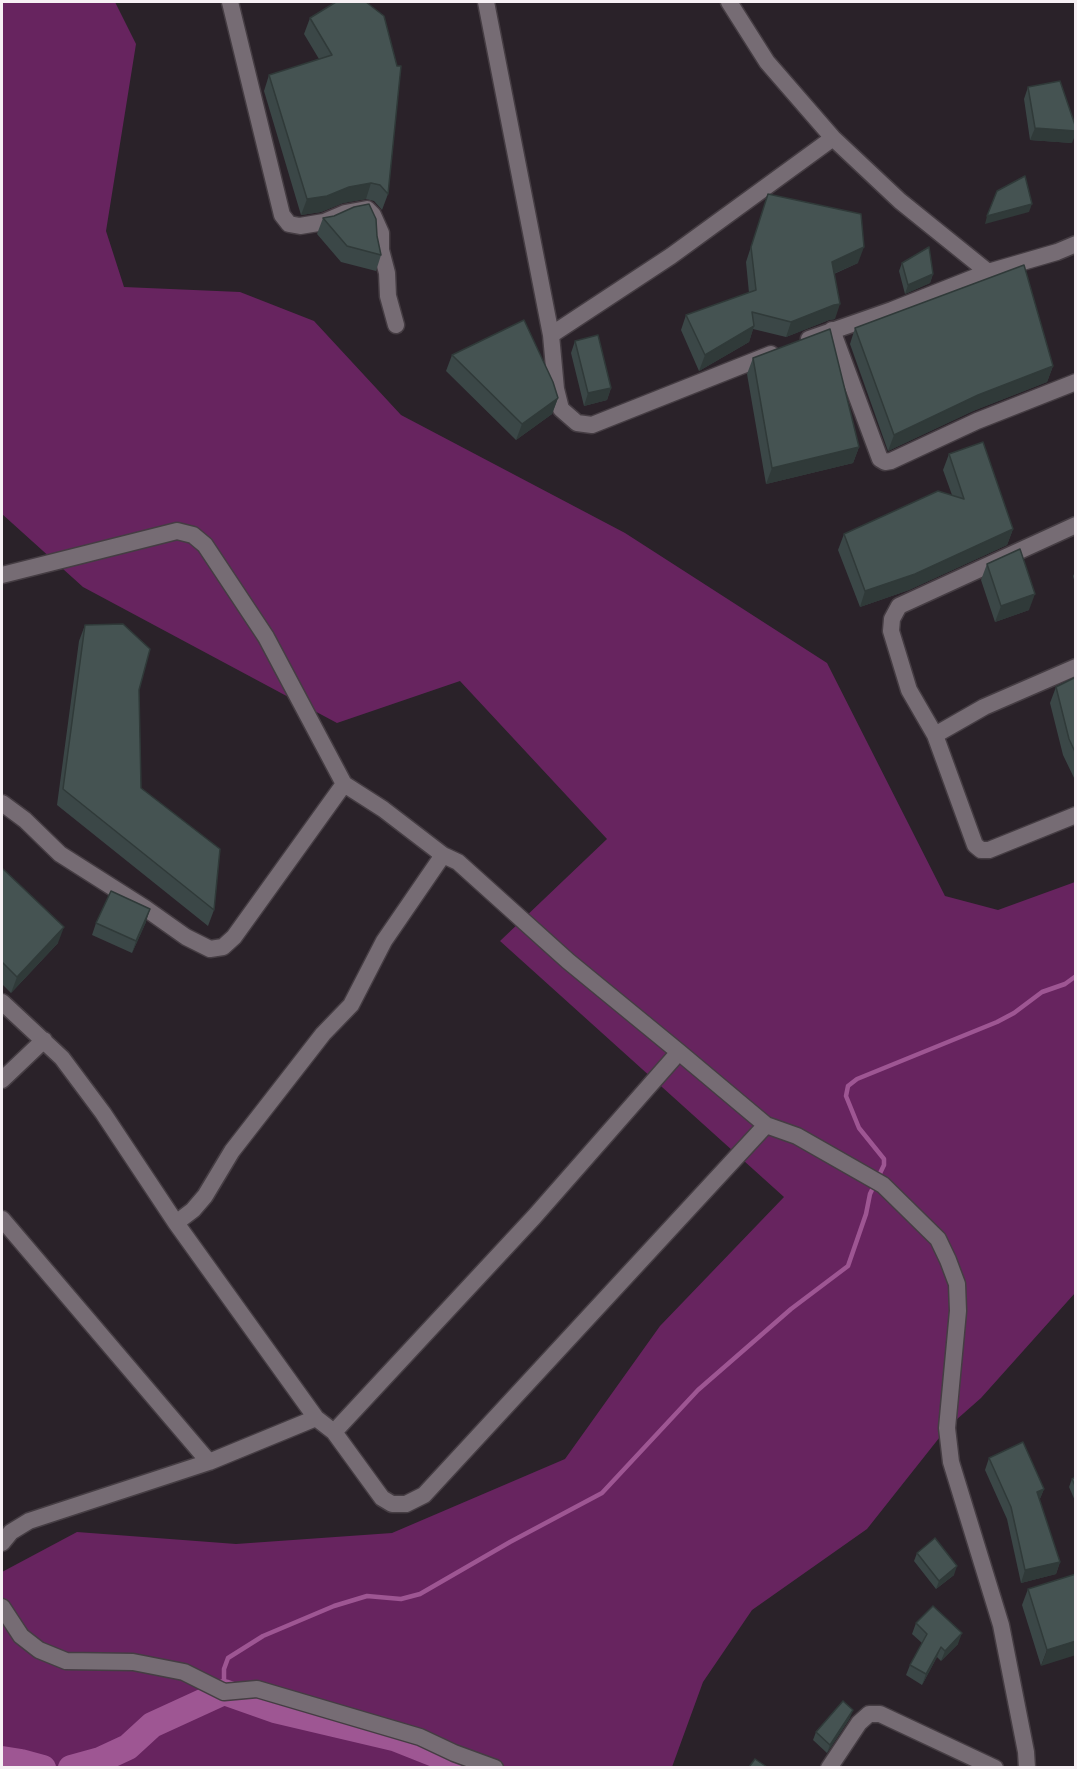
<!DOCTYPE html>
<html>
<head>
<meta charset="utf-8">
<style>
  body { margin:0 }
  #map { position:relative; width:1077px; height:1769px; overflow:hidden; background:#2a2229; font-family:Raleway,sans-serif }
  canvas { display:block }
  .frame { position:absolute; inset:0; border:3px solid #f6f0f4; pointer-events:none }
</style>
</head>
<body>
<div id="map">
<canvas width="1077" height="1769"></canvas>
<div class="frame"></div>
</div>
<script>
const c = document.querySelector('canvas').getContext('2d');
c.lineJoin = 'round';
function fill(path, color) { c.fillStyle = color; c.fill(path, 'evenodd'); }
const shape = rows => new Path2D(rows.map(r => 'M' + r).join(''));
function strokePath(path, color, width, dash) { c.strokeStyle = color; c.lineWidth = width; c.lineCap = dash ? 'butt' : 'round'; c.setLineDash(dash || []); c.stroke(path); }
const green = shape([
  [2,2,115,2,136,44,106,231,124,287,240,292,314,321,401,415,625,533,827,663,945,896,998,910,1075,882,1075,1293,981,1398,947,1428,867,1529,752,1610,703,1682,672,1767,2,1767,2,1572,77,1532,236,1544,392,1533,565,1459,660,1326,784,1197,500,941,607,839,460,681,337,723,83,587,2,514]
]);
const stream = shape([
  [224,1688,224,1669,228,1658,263,1636,334,1606,367,1596,401,1599,420,1594,510,1542,602,1493,698,1390,791,1309,848,1266,866,1214,870,1194,884,1165,884,1159,859,1128,846,1096,848,1086,857,1079,997,1022,1014,1013,1042,992,1065,984,1076,976]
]);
const river = shape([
  [2,1759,21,1762,43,1768],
  [71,1768,100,1760,128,1747,152,1725,224,1692,275,1710,394,1738,470,1768]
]);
const minor = shape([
  [230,2,282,215,289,224,300,226,324,222,345,213,367,209,373,215,381,233,381,250,387,273,388,296,396,325],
  [486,2,551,335,556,389,561,409,577,423,592,425,771,354],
  [729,2,767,62,833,138,900,201,988,272],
  [832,330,880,459,885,462,891,461,977,421,1076,382],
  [551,335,671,256,833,138],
  [809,339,892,310,988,272,1057,252,1076,244],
  [1076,525,899,606,892,619,891,631,909,690,935,735,975,845,981,850,989,850,1076,815],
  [2,575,177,531,193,535,205,545,266,637,344,784,383,809,443,855,458,862,568,961,679,1052,766,1125,797,1136,883,1185,938,1239,948,1260,957,1284,958,1311,947,1428,951,1462,1001,1625,1026,1752,1027,1768],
  [935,735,984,707,1076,667],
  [2,803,25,820,60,854,145,908,186,937,210,949,223,947,234,937,344,784],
  [2,1002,62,1058,103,1113,176,1223,316,1418,334,1432,534,1217,679,1052],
  [2,1080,44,1040],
  [2,1219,209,1462],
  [176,1223,193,1210,205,1196,232,1151,323,1034,351,1005,384,941,443,855],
  [334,1432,382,1498,392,1504,406,1504,424,1495,766,1125],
  [2,1543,11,1532,29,1521,209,1462,316,1418],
  [2,1607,21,1636,39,1650,66,1661,133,1662,184,1672,224,1692,257,1689,420,1737,454,1753,495,1768],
  [829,1768,859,1723,869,1714,880,1714,995,1768]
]);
const wall = shape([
  [336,2,388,194,382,210,374,201,366,199,343,203,321,212,301,215,264,91,269,75,319,59,304,34,310,18],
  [1028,87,1072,143,1030,140,1024,99],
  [768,194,858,263,834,274,835,319,829,320,786,337,753,329,749,342,699,371,681,330,686,315,749,293,746,262],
  [323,218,377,236,381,255,376,271,341,262,317,234],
  [902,263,933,274,930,283,905,294,899,271],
  [855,328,1053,366,1047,382,973,411,888,451,850,344],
  [575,341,611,388,607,400,584,406,571,353],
  [452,355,558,398,552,414,516,440,446,371],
  [753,358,859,447,853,463,766,484,747,374],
  [949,454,1013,529,1007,545,909,590,860,607,838,550,844,534,952,495,943,470],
  [987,564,1029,610,995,622,981,580],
  [1076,570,1076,587,1073,576],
  [85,625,141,788,214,910,208,926,57,805,79,641],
  [1076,677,1076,782,1063,755,1050,703,1056,687],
  [2,868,58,943,11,993,2,984],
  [146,922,132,953,92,935,96,923],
  [989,1458,1044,1489,1039,1501,1060,1562,1056,1574,1021,1583,1007,1519,985,1470],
  [1076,1477,1076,1503,1069,1487,1072,1479],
  [917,1553,954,1575,936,1589,914,1561],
  [1076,1574,1041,1666,1022,1605,1028,1589],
  [916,1623,958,1644,941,1661,937,1657,922,1685,906,1675,910,1665,922,1643,912,1634],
  [850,1718,827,1753,813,1740,816,1732]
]);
const shadedWall = shape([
  [1035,128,1076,131,1076,133,1072,143,1030,140],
  [371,183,366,199,343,203,321,212,301,215,307,199,349,187],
  [1032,204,1029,212,985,224,987,216],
  [864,247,858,263,826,277,832,262],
  [933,274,930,283,905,294,908,285],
  [840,304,835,319,829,320,786,337,791,322,834,305],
  [754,326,749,342,699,371,705,355],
  [1053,366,1047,382,973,411,888,451,894,435,978,395],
  [611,388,607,400,584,406,588,393],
  [558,398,552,414,516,440,522,424],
  [859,447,853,463,766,484,772,468],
  [1013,529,1007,545,909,590,860,607,865,591],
  [1035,594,1029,610,995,622,1001,606],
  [150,909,146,922,132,953,136,941],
  [64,927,58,943,11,993,17,977],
  [1044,1489,1039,1501,1037,1492],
  [1060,1562,1056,1574,1021,1583,1025,1570],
  [957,1566,954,1575,936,1589,939,1581],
  [962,1633,958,1644,941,1661,945,1651],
  [1076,1641,1076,1655,1041,1666,1047,1650],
  [941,1647,937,1657,922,1685,926,1674],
  [853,1710,850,1718,827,1753,830,1745]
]);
const building = shape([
  [336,2,366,2,384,16,397,66,401,66,388,194,380,185,371,183,349,187,327,196,307,199,269,75,332,55,310,18,336,2],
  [1060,81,1076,128,1076,131,1035,128,1028,87,1060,81],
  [1025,176,1032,204,987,216,997,191,1025,176],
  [768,194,861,214,864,247,832,262,840,304,834,305,791,322,752,312,754,326,705,355,686,315,756,290,751,247,768,194],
  [369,204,376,219,377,236,381,255,347,246,323,218,334,216,354,207,369,204],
  [929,247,933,274,908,285,902,263,929,247],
  [1024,265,1053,366,978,395,894,435,855,328,1024,265],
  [524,320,553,382,558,398,522,424,452,355,524,320],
  [830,329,859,447,772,468,753,358,830,329],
  [598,335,611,388,588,393,575,341,598,335],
  [983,442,1013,529,915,574,865,591,844,534,938,491,964,499,949,454,983,442],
  [1020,549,1035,594,1001,606,987,564,1020,549],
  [123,624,150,649,139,690,141,788,220,849,214,910,63,789,85,625,123,624],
  [1076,677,1076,754,1069,739,1056,687,1076,677],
  [2,868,64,927,17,977,2,962,2,868],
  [111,891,150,909,136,941,96,923,111,891],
  [1023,1442,1044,1489,1037,1492,1060,1562,1025,1570,1011,1507,989,1458,1023,1442],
  [1076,1477,1076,1488,1072,1479,1076,1477],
  [935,1538,957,1566,939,1581,917,1553,935,1538],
  [1076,1574,1076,1641,1047,1650,1028,1589,1076,1574],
  [933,1606,962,1633,945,1651,941,1647,926,1674,910,1665,927,1634,916,1623,933,1606],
  [843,1701,853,1710,830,1745,816,1732,843,1701],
  [755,1759,767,1767,749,1767,755,1759]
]);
fill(green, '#67245f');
strokePath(stream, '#9e5693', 4.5);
strokePath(river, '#9e5693', 26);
strokePath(minor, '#453d43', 19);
strokePath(minor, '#766c74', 16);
fill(wall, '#3b4747');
fill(shadedWall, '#303a39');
fill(building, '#455352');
strokePath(building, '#303a39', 1.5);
</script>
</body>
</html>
